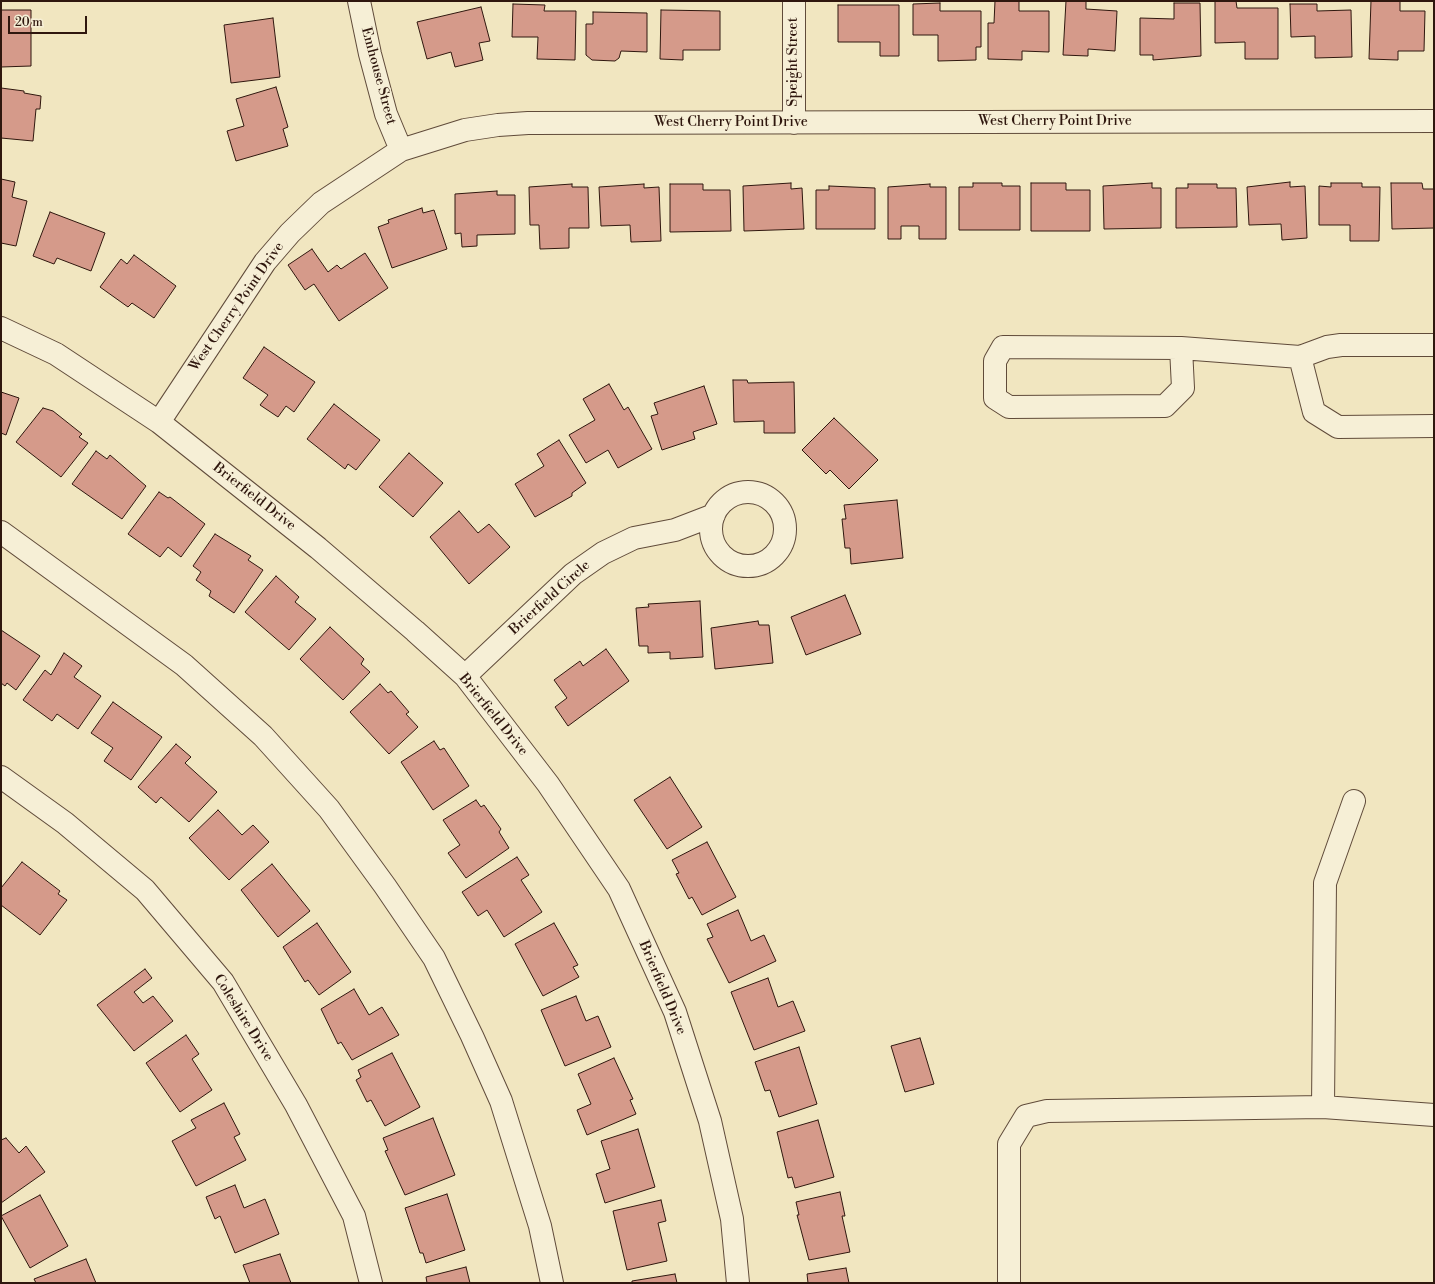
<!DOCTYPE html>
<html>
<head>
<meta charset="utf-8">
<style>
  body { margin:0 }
  #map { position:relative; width:1435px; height:1284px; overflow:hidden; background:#f1e6c0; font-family:"Libre Bodoni",serif }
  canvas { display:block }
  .frame { position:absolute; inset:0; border:2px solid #2f170e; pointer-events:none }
  .scale { position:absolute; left:8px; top:16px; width:79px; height:18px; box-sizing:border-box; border:2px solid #2f170e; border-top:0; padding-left:5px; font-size:12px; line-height:14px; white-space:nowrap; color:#2f170e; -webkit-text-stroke:3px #f6efd6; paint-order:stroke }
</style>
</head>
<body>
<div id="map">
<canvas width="1435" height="1284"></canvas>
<div class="frame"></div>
<div class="scale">20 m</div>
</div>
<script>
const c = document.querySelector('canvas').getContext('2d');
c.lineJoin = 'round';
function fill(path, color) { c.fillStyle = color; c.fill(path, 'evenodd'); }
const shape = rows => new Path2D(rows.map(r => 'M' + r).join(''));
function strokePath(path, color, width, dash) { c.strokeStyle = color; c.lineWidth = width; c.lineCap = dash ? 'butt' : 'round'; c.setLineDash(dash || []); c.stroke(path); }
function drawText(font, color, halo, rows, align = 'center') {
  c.font = font + ' "Libre Bodoni",serif'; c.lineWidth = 3; c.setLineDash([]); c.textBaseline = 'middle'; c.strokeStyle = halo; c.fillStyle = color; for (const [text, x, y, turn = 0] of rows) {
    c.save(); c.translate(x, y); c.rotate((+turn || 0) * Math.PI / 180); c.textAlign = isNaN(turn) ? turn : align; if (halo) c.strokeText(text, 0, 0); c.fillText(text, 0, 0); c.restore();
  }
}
const building = shape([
  [995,1,1019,1,1019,11,1049,11,1049,52,1022,51,1022,60,988,59,988,23,994,23,995,1],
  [1066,1,1086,1,1086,9,1117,11,1115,51,1088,49,1088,56,1063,55,1066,1],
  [1215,1,1236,1,1237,8,1278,8,1278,59,1245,59,1245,42,1215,43,1215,1],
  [1371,1,1400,1,1400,11,1425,11,1424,51,1398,51,1398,60,1369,59,1371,1],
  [940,3,940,11,981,11,981,47,976,47,976,60,938,61,938,35,913,35,913,4,940,3],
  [1174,3,1200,3,1201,56,1153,60,1153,55,1140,55,1140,18,1174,19,1174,3],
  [513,4,545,5,544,11,576,11,575,60,537,59,538,37,512,37,513,4],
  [1290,4,1317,4,1317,11,1351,10,1352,57,1315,58,1315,36,1291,37,1290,4],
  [838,5,899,5,899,56,880,56,880,42,838,42,838,5],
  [481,7,490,41,479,43,483,60,455,67,451,52,427,59,417,22,481,7],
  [1,10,31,10,31,66,1,67,1,10],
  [661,10,720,11,720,50,683,50,683,60,660,59,661,10],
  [593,12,647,13,647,52,621,51,619,58,615,61,592,60,586,55,586,24,593,24,593,12],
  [273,18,280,77,231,83,224,25,273,18],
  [276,87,288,127,283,129,288,146,236,161,227,131,244,126,236,99,276,87],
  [1,88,24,91,24,93,41,96,40,109,36,109,33,141,1,138,1,88],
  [1,179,15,182,12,197,27,201,16,246,1,243,1,179],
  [1290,182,1290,187,1305,186,1307,238,1282,240,1281,224,1249,225,1247,187,1290,182],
  [791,183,791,189,802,188,804,229,744,231,743,186,791,183],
  [973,183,1002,183,1002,186,1020,186,1020,230,959,230,959,187,973,187,973,183],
  [1031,183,1066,183,1066,190,1090,190,1090,231,1031,231,1031,183],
  [1152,183,1152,188,1161,188,1161,228,1104,229,1103,186,1152,183],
  [1331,183,1362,183,1362,187,1380,187,1379,241,1350,241,1350,225,1319,225,1319,186,1331,187,1331,183],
  [1391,183,1422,183,1423,189,1434,189,1434,228,1392,229,1391,183],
  [572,184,572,187,588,187,589,228,569,228,569,248,540,249,539,225,530,225,529,187,572,184],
  [644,184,644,188,659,187,661,241,631,242,630,225,601,226,599,187,644,184],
  [670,184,703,184,703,190,730,190,731,231,670,232,670,184],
  [930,184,930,187,946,187,946,239,919,239,919,226,901,226,901,239,888,239,888,187,930,184],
  [1188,184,1217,184,1217,188,1236,188,1237,227,1176,228,1176,188,1188,188,1188,184],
  [829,186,875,188,875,229,816,229,816,190,829,190,829,186],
  [497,191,497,195,515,195,515,234,477,235,477,246,462,247,461,233,455,234,455,194,497,191],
  [422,208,423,213,434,210,447,249,392,268,378,227,389,223,388,220,422,208],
  [50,212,105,233,91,271,57,258,54,264,33,256,50,212],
  [312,249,328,272,337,265,341,269,365,253,388,288,339,321,314,284,305,290,288,265,312,249],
  [134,255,176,286,154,318,132,303,128,307,100,287,121,259,127,264,134,255],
  [264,347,315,382,294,412,286,406,278,417,260,405,268,395,243,378,264,347],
  [733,380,747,380,748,383,794,382,795,433,764,433,764,421,734,422,733,380],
  [609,384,624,410,628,407,652,449,618,468,608,450,586,463,569,435,595,420,583,399,609,384],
  [704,386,717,424,693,432,695,439,662,450,651,416,658,414,654,403,704,386],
  [1,392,19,398,6,435,1,433,1,392],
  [334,404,380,440,356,470,348,464,345,469,307,439,334,404],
  [43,408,53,411,82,434,79,437,88,443,61,477,16,442,43,408],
  [834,418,878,460,849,489,830,470,826,474,802,450,834,418],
  [559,440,586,483,572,493,572,496,535,517,515,484,544,466,537,454,559,440],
  [96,451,107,459,110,455,146,486,122,519,72,484,96,451],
  [409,453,443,483,413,517,379,487,409,453],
  [159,492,168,498,170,497,205,524,181,557,168,547,160,557,128,534,159,492],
  [897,500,903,558,851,564,850,548,845,548,842,519,846,519,844,505,897,500],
  [459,511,478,533,489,524,510,547,469,584,430,537,459,511],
  [215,534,251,556,248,560,263,570,234,613,209,596,211,591,196,580,201,572,193,566,215,534],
  [276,576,299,597,295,602,316,619,289,650,245,612,276,576],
  [845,595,861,634,806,655,791,617,845,595],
  [700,601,703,657,670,659,670,652,648,653,648,646,639,646,636,608,649,607,648,604,700,601],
  [758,621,759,625,769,625,773,663,715,669,711,628,758,621],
  [330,627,364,659,361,664,370,672,343,700,300,659,330,627],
  [1,630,40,656,16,690,7,683,5,686,1,683,1,630],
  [606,649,629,681,568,726,555,707,567,698,554,680,580,661,583,666,606,649],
  [64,653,82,666,74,677,101,696,78,729,57,714,52,721,23,700,45,670,51,675,64,653],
  [380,684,388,693,391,691,409,712,406,714,418,727,389,754,350,712,380,684],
  [113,702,162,737,131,780,104,761,113,748,91,733,113,702],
  [434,741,440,750,444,748,469,786,433,810,401,762,434,741],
  [176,744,191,757,185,763,217,792,189,822,161,797,156,803,138,787,176,744],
  [670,777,702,827,667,849,634,800,670,777],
  [476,800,481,807,484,805,501,829,499,832,509,848,466,878,448,853,460,845,443,820,476,800],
  [218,810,242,835,253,825,269,842,229,880,189,838,218,810],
  [707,842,736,897,702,915,692,897,689,899,676,874,679,873,672,860,707,842],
  [517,857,529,875,521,880,542,912,504,937,487,910,478,916,462,892,517,857],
  [22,862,60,891,58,894,67,900,40,935,1,905,1,888,22,862],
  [272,864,310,911,278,937,241,890,272,864],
  [738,910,751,941,764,935,776,961,729,983,707,939,713,937,707,924,738,910],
  [317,923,351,972,319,995,308,980,305,982,283,947,317,923],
  [554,923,578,965,573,967,579,977,543,996,515,944,554,923],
  [145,969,152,978,134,992,143,1003,153,996,173,1021,134,1051,97,1005,145,969],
  [768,978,778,1007,793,1001,805,1031,754,1050,731,992,768,978],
  [354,989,369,1015,382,1007,399,1035,352,1060,341,1042,338,1044,321,1009,354,989],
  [576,996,586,1021,598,1016,611,1047,565,1066,541,1010,576,996],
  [186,1035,199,1054,192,1059,212,1090,180,1112,146,1063,186,1035],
  [920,1038,934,1084,905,1092,891,1046,920,1038],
  [799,1047,817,1104,779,1117,770,1090,765,1091,755,1062,799,1047],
  [392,1053,420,1107,385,1126,371,1100,367,1102,356,1080,361,1077,358,1070,392,1053],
  [614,1058,633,1099,630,1100,636,1114,587,1135,577,1110,591,1104,578,1074,614,1058],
  [224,1103,240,1134,234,1137,246,1160,196,1186,172,1141,196,1128,191,1120,224,1103],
  [433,1118,455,1175,405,1195,385,1151,388,1150,383,1138,433,1118],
  [818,1120,834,1177,795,1188,792,1177,788,1178,777,1132,818,1120],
  [638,1129,655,1187,605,1203,596,1174,610,1169,601,1141,638,1129],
  [6,1138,19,1153,26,1146,45,1172,1,1203,1,1140,6,1138],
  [235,1185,244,1208,265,1199,279,1234,235,1253,220,1216,215,1219,206,1197,235,1185],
  [840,1192,845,1216,842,1216,850,1252,809,1260,797,1215,799,1215,796,1202,840,1192],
  [447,1194,465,1250,426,1263,423,1253,420,1253,405,1208,447,1194],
  [40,1195,68,1246,30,1268,1,1216,40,1195],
  [661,1200,666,1221,658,1223,667,1261,627,1270,613,1211,661,1200],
  [280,1254,291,1283,250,1283,243,1265,280,1254],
  [86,1259,96,1283,36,1283,34,1279,86,1259],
  [466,1267,470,1283,427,1283,426,1277,466,1267],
  [846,1268,849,1283,808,1283,807,1274,846,1268],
  [675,1274,677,1283,632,1283,632,1281,675,1274]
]);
const minor = shape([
  [359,1,370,54,386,114,401,150],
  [794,1,794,123],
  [1,328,56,354,159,422,318,548,415,631,465,676,548,784,619,889,675,1012,710,1121,732,1219,738,1283],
  [1181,348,1183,388,1165,406,1009,407,995,398,995,361,1003,347,1181,348,1300,357,1314,412,1338,427,1434,426],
  [1300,357,1327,347,1341,345,1434,345],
  [159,422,265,262,290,233,321,203,401,150,465,130,498,125,528,123,1434,121],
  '711 529a37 37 0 1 1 74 0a37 37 0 1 1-74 0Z',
  [1,532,184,665,263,736,329,809,385,886,434,958,472,1036,501,1101,540,1226,552,1283],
  [465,676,573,574,603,553,634,538,675,530,714,515],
  [1,777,65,823,145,890,223,982,296,1105,354,1216,371,1283],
  [1354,801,1325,883,1323,1107,1434,1115],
  [1009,1283,1009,1144,1026,1116,1047,1111,1323,1107]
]);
const streetNames = [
  ["Speight Street",794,62,-90],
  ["Emhouse Street",378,76,75],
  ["West Cherry Point Drive",1055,122],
  ["West Cherry Point Drive",731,123],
  ["West Cherry Point Drive",237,307,-55],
  ["Brierfield Drive",254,497,38],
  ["Brierfield Circle",550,598,-42],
  ["Brierfield Drive",493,715,51],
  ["Brierfield Drive",662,988,67],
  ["Coleshire Drive",243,1018,58]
];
fill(building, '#d59a8a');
strokePath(building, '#2f170e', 1);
strokePath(minor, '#604b3a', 24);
strokePath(minor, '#f6efd6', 22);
drawText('14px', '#2f170e', '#f6efd6', streetNames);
</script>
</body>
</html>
